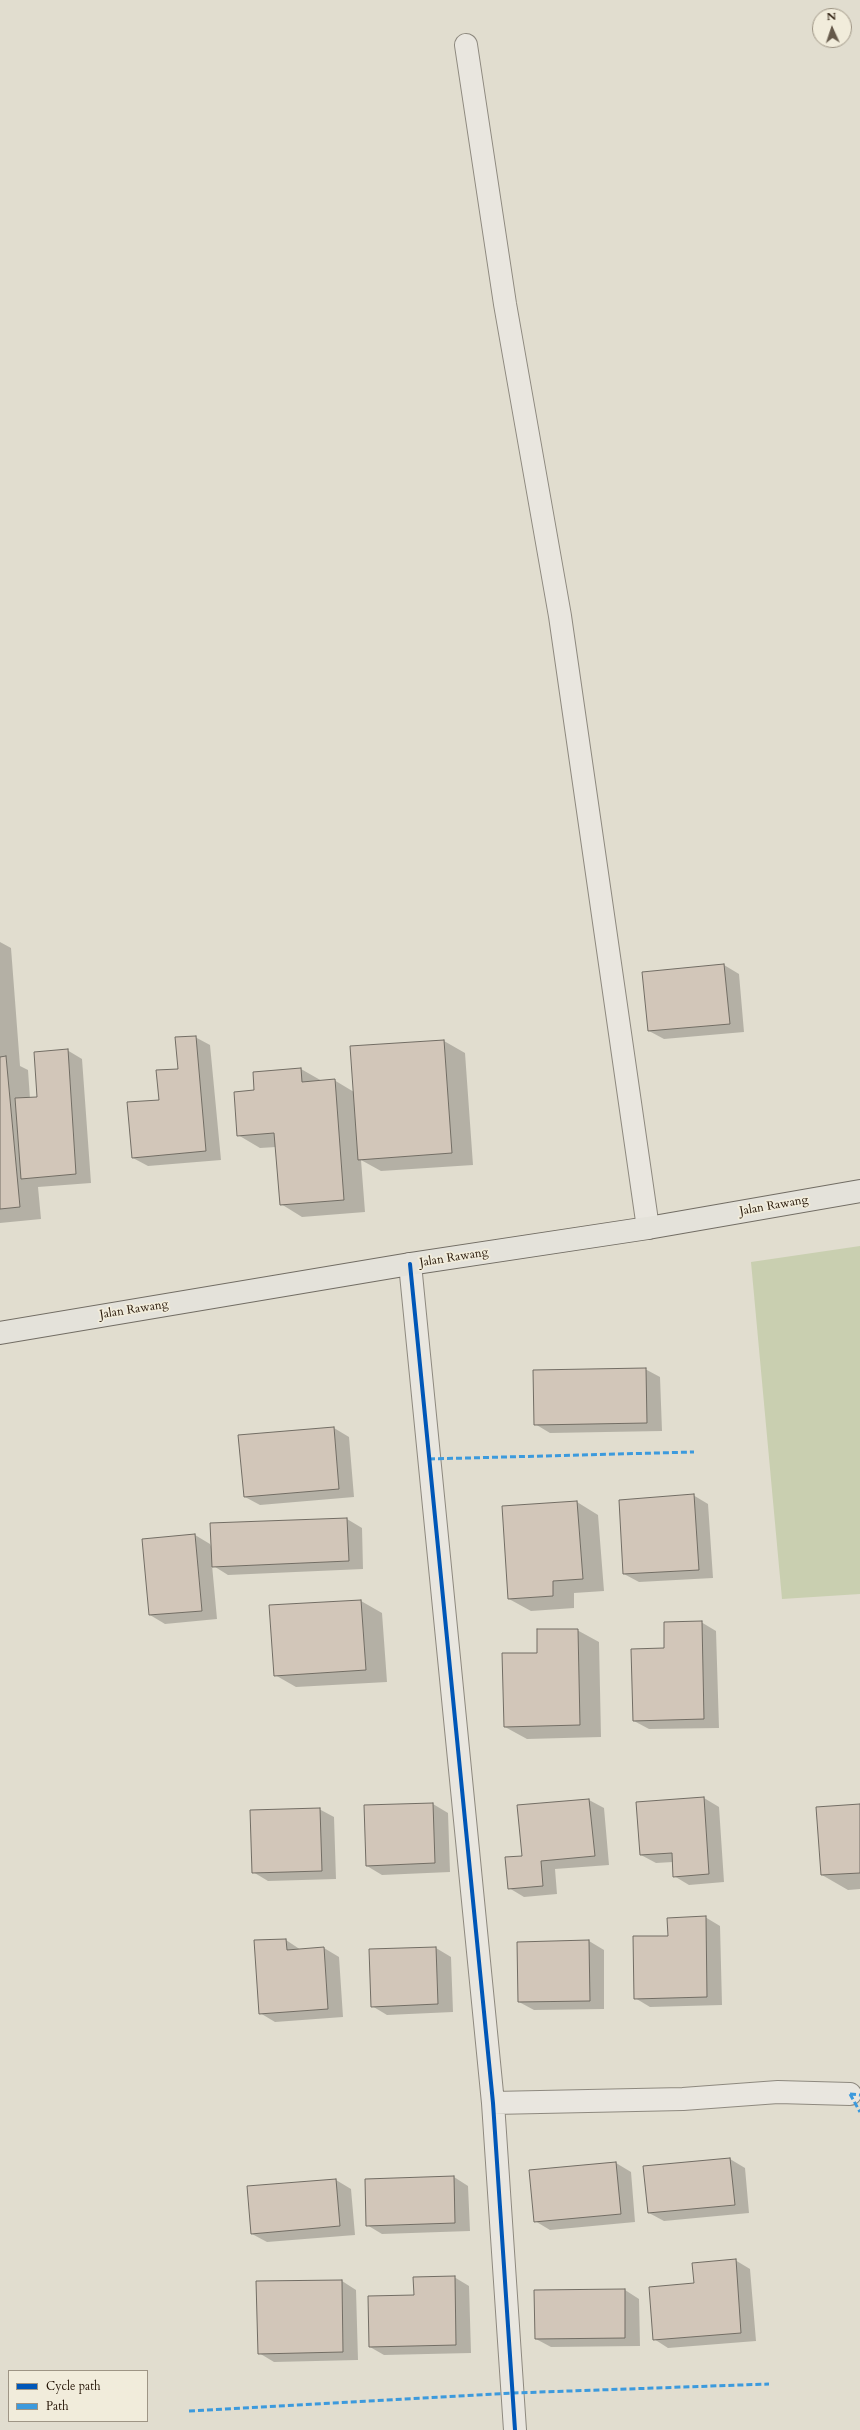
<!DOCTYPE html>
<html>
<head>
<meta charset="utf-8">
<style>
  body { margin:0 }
  #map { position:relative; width:860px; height:2430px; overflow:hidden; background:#e1ddcf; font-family:Cardo,serif }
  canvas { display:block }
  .legend { position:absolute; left:8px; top:2370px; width:140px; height:52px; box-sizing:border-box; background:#f1ecdb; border:1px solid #9e9585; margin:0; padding:5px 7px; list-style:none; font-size:12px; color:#221203 }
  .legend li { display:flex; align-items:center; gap:8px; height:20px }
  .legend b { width:20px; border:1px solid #9e9585 }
  .north { position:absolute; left:812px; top:8px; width:40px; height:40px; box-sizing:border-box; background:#f1ecdb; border:1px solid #9e9585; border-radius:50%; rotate:357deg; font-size:11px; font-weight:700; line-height:16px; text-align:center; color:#221203 }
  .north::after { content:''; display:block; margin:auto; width:14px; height:18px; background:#65594a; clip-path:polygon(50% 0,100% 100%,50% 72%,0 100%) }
</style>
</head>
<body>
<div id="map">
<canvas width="860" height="2430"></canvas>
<ul class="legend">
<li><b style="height:5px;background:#0057b8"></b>Cycle path</li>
<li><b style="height:5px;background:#3c9add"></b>Path</li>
</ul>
<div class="north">N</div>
</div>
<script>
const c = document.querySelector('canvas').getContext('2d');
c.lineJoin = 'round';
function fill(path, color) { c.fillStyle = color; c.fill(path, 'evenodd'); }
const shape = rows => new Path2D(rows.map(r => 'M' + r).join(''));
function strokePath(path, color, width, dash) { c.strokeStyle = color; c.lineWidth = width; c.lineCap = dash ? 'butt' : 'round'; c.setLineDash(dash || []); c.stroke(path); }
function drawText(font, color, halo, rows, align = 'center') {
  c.font = font + ' Cardo,serif'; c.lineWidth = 3.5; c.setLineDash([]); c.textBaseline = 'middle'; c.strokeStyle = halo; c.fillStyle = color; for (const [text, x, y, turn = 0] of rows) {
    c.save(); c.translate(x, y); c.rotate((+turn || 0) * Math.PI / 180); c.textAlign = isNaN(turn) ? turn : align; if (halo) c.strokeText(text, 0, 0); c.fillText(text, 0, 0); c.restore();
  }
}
const green = shape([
  [860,1246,860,1594,782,1599,751,1262]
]);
const shadow = shape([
  [0,942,11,948,20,1066,28,1070,30,1099,38,1098,67,1050,82,1059,91,1183,38,1187,41,1219,0,1223],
  [724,965,739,974,744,1032,664,1039,649,1031],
  [195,1037,210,1045,221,1160,148,1166,133,1158,160,1100],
  [444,1041,465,1053,473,1165,381,1171,361,1160,365,1212,302,1217,281,1204,276,1147,260,1148,238,1135,255,1091,301,1069,322,1081,334,1080,354,1092],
  [645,1369,660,1377,662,1431,550,1433,535,1424],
  [334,1428,349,1437,354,1497,260,1505,245,1497],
  [693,1495,708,1504,713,1578,639,1582,624,1574],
  [577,1502,598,1515,604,1591,574,1593,574,1608,531,1611,509,1599],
  [347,1519,362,1528,363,1569,228,1575,212,1565,217,1619,165,1624,150,1615,195,1535,210,1544,213,1552],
  [361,1601,382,1613,387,1682,296,1687,275,1675,270,1606],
  [701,1622,716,1631,719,1728,649,1729,634,1721,665,1649],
  [577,1630,599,1642,601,1737,527,1739,505,1727,538,1654],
  [704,1798,719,1807,724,1882,689,1885,674,1876,673,1862,656,1863,641,1855],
  [589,1800,604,1808,609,1865,555,1869,557,1894,524,1897,509,1888],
  [433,1804,448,1813,450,1872,382,1875,367,1866],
  [860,1805,860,1889,848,1890,822,1875],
  [319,1809,334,1817,336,1879,268,1881,253,1872],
  [705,1917,720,1926,722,2005,650,2007,635,1998,669,1937],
  [286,1940,301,1950,324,1948,339,1957,343,2017,275,2022,260,2013],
  [589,1941,604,1950,604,2009,534,2010,519,2002],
  [436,1948,451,1957,453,2012,387,2015,372,2006],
  [730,2159,745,2168,749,2213,664,2221,649,2213],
  [616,2163,631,2172,635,2222,550,2230,535,2221],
  [454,2177,468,2186,470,2231,382,2234,367,2225],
  [336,2180,351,2189,355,2235,267,2242,252,2234],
  [735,2260,750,2269,756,2341,668,2348,654,2339,695,2284],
  [454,2277,469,2286,471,2353,384,2355,370,2347,415,2296],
  [342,2281,356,2290,358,2360,274,2362,259,2353],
  [625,2290,639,2299,640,2346,551,2347,536,2339]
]);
const building = shape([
  [724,964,730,1024,648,1031,642,972,724,964],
  [196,1036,206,1151,132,1158,127,1102,159,1100,156,1070,178,1069,175,1037,196,1036],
  [444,1040,452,1153,358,1160,350,1046,444,1040],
  [68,1049,76,1174,21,1179,15,1098,37,1097,34,1052,68,1049],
  [6,1056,20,1207,0,1209,0,1057,6,1056],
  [301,1068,302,1082,335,1079,344,1200,280,1205,274,1133,237,1136,234,1092,254,1090,253,1072,301,1068],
  [646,1368,647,1423,534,1425,533,1370,646,1368],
  [334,1427,339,1489,244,1497,238,1435,334,1427],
  [694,1494,699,1570,623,1574,619,1500,694,1494],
  [577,1501,583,1579,553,1581,553,1596,508,1599,502,1506,577,1501],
  [347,1518,349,1561,212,1567,210,1523,347,1518],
  [195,1534,202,1611,149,1615,142,1539,195,1534],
  [361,1600,366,1670,274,1676,269,1605,361,1600],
  [702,1621,704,1719,633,1721,631,1649,664,1648,664,1622,702,1621],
  [537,1629,578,1629,580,1725,504,1727,502,1653,537,1653,537,1629],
  [704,1797,709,1874,673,1877,672,1853,640,1855,636,1802,704,1797],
  [589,1799,595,1856,541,1861,543,1886,508,1889,505,1857,522,1856,517,1805,589,1799],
  [433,1803,435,1863,366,1866,364,1805,433,1803],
  [860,1804,860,1873,821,1875,816,1807,860,1804],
  [320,1808,322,1871,252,1873,250,1810,320,1808],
  [706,1916,707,1997,634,1999,633,1936,668,1936,667,1918,706,1916],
  [286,1939,287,1950,324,1947,328,2009,259,2014,254,1940,286,1939],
  [589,1940,590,2001,518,2002,517,1942,589,1940],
  [436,1947,438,2004,371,2007,369,1949,436,1947],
  [730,2158,735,2205,648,2213,643,2166,730,2158],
  [616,2162,621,2214,534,2222,529,2170,616,2162],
  [454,2176,455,2223,366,2226,365,2179,454,2176],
  [336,2179,340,2226,251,2234,247,2186,336,2179],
  [736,2259,741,2333,653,2340,649,2287,694,2283,692,2263,736,2259],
  [455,2276,456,2345,369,2347,368,2296,414,2295,413,2277,455,2276],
  [342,2280,343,2352,258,2354,256,2281,342,2280],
  [625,2289,625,2338,535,2339,534,2290,625,2289]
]);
const minor = shape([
  [466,45,505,304,560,616,648,1228],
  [410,1264,493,2103,515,2430],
  [493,2103,683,2099,778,2092,850,2094]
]);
const major = shape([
  [0,1333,410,1264,648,1228,860,1191]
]);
const quiet = shape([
  [429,1459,694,1452],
  [850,2094,860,2112],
  [850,2094,860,2095],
  [189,2411,513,2393,769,2384]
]);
const cycleway = shape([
  [410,1264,493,2103,515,2430]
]);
const streetNames = [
  ["Jalan Rawang",774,1206,-10],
  ["Jalan Rawang",454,1258,-9],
  ["Jalan Rawang",134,1310,-9]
];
fill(green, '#c9cfb0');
fill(shadow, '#0003');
fill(building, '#d2c6b9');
strokePath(building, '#726d64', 1);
strokePath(minor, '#8e897f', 24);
strokePath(major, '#726d64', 24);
strokePath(minor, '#e9e6df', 22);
strokePath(major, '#e4e2da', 22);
strokePath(quiet, '#3c9add', 3, [6, 3]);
strokePath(cycleway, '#0057b8', 4);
drawText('12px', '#221203', '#f1ecdb', streetNames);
</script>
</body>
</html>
